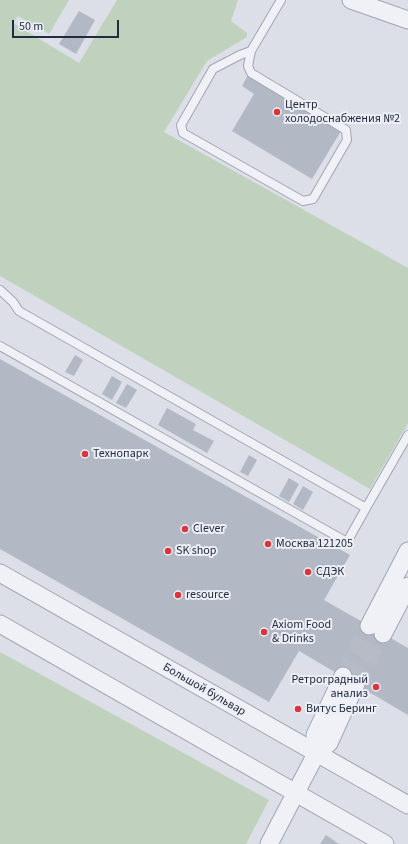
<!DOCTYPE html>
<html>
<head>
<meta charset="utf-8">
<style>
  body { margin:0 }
  #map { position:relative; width:408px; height:844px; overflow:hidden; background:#dcdfe8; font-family:"Source Sans 3",sans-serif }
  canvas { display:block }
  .scale { position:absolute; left:12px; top:20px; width:107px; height:18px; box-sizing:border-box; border:2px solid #252b3f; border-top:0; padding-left:5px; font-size:12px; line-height:14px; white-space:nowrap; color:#252b3f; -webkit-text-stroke:3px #eceff5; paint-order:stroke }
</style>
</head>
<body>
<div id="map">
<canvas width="408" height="844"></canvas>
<div class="scale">50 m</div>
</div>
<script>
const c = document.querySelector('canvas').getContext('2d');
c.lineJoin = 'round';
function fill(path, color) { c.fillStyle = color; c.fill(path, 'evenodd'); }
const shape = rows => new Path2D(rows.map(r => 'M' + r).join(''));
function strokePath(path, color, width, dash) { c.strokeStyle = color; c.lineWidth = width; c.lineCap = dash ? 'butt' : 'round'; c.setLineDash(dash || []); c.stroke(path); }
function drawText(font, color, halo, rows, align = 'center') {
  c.font = font + ' "Source Sans 3",sans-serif'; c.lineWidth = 4; c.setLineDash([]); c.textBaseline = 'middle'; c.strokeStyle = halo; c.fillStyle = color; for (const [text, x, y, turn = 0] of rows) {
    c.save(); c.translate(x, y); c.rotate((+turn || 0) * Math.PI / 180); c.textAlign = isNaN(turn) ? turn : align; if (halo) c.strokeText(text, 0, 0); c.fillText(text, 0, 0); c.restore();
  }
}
const green = shape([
  [0,0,69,0,49,34,18,16,13,23,79,63,117,0,238,0,231,21,247,33,247,37,207,61,164,132,408,268,408,423,370,489,0,276],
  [0,652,269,800,246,844,0,844]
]);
const building = shape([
  [79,11,95,20,76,54,59,44],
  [248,75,341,131,312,179,232,131,254,94,242,86],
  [75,355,83,360,74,376,65,372],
  [0,359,350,555,324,600,408,648,408,715,299,651,269,702,0,549],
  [112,376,122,382,112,400,102,394],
  [127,384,137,390,126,408,116,403],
  [167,408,196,424,193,430,214,441,207,453,158,425],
  [249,455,257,460,248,476,240,472],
  [289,478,299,484,289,502,279,496],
  [303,486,313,492,303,510,293,504],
  [326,835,339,844,320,844]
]);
const streetTunnel = shape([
  [343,676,369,626],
  [356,684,383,634]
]);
const lane = shape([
  [251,51,240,55,213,69,181,125,183,133,303,201,313,199,347,140,346,130,251,73,248,66,251,51,281,0],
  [0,290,13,302,19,311,366,508,408,435],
  [0,346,347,542,366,508]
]);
const street = shape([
  [351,0,408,20],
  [0,573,408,805],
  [0,624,385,844],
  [369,626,408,551],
  [383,634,408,586],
  [316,754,315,735,343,676],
  [269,844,316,754,329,743,356,684]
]);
const markers = [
  [277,112,4,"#d9353a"],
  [85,454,4,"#d9353a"],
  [185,529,4,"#d9353a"],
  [268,544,4,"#d9353a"],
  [168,551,4,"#d9353a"],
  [308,572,4,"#d9353a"],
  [178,595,4,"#d9353a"],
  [264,632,4,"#d9353a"],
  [376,687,4,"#d9353a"],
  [298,709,4,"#d9353a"]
];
const poiNames = [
  ["Центр",285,105],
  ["холодоснабжения №2",285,119],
  ["Технопарк",93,454],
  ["Clever",193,529],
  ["Москва 121205",276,544],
  ["SK shop",176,551],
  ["СДЭК",316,572],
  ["resource",186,595],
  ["Axiom Food",272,625],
  ["& Drinks",272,639],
  ["Ретроградный",368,680,"right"],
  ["анализ",368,694,"right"],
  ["Витус Беринг",306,709]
];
const streetNames = [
  ["Большой бульвар",204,690,30]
];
fill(green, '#c0d2bd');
fill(building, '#b3b8c5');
strokePath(streetTunnel, '#b7bbc6', 17, [17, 8]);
strokePath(lane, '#a1a5b2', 10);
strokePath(street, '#a1a5b2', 19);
strokePath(lane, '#eff1f6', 8);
strokePath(street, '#eff1f6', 17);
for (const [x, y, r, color] of markers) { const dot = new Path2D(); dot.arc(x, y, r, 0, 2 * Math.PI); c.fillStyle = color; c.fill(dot); strokePath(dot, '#eceff5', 1.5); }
drawText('12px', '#252b3f', '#eceff5', poiNames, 'left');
drawText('12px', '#252b3f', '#eceff5', streetNames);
</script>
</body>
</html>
